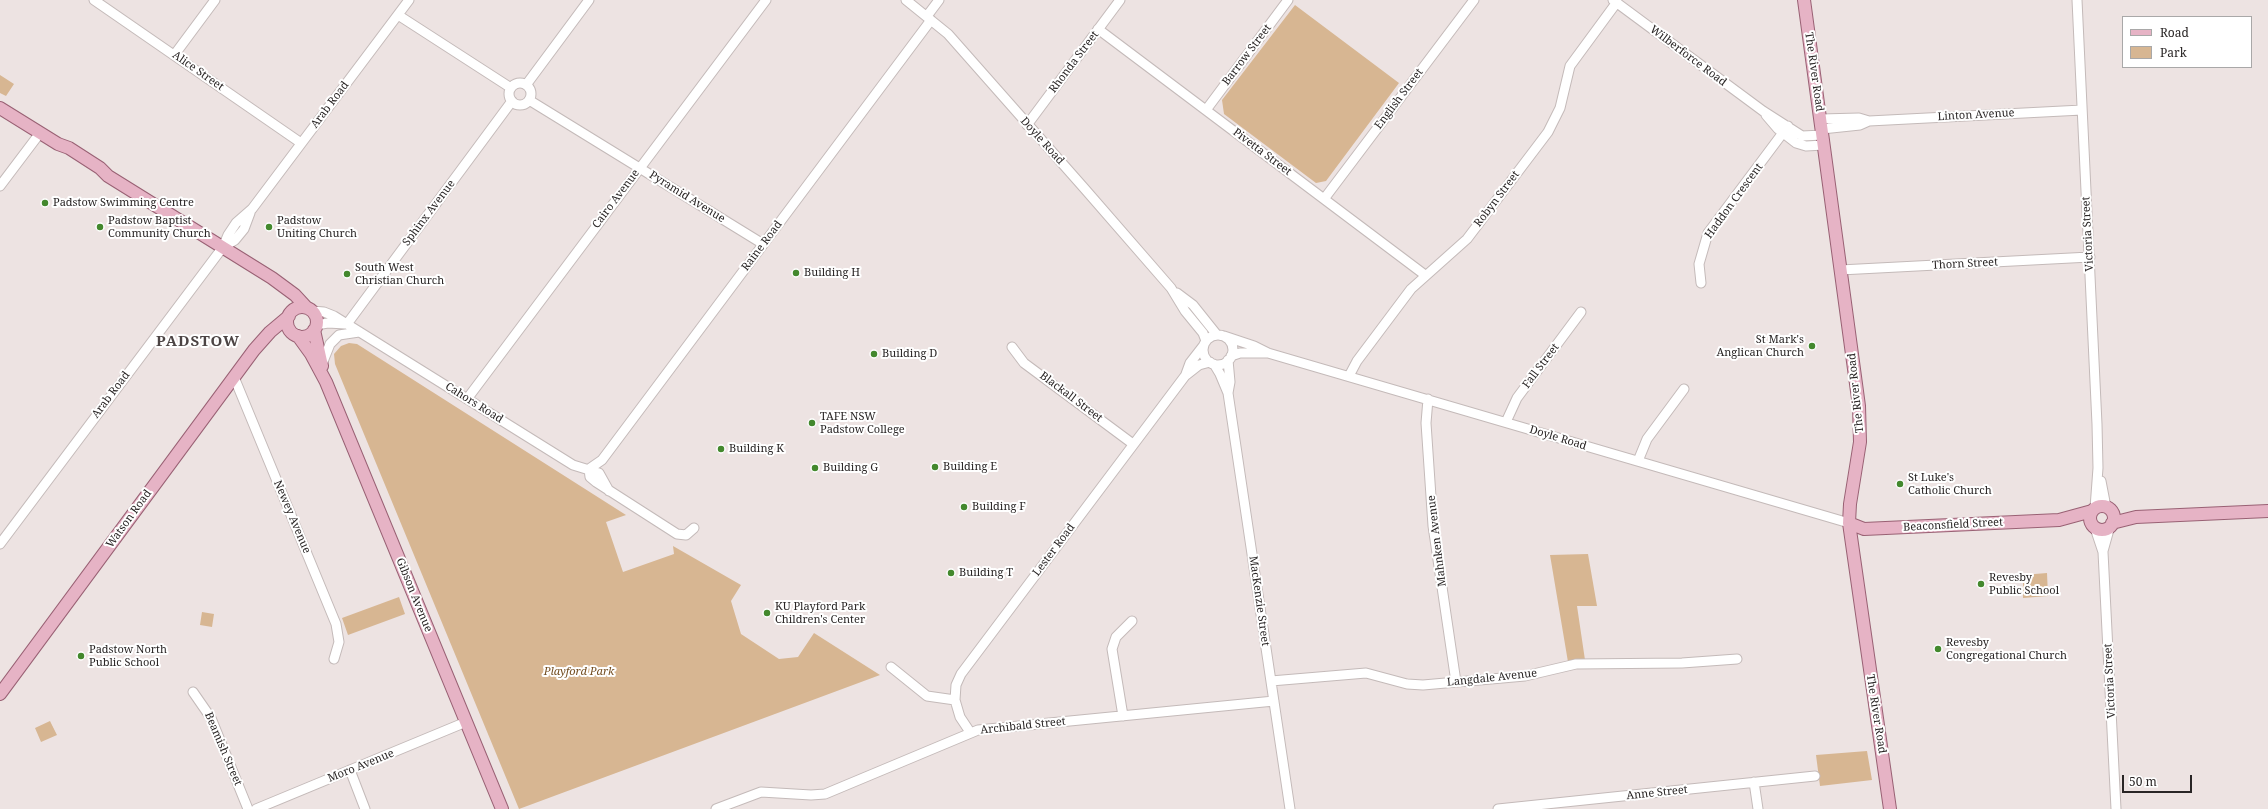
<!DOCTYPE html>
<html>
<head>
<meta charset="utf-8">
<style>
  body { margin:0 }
  #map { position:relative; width:2268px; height:809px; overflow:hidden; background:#ede3e2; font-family:"Noto Serif",serif }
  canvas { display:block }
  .legend { position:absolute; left:2122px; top:16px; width:130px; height:52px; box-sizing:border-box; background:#fff; border:1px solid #a9a8a8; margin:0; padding:5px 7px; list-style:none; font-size:12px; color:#292525 }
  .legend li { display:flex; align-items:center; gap:8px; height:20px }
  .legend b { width:20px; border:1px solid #a9a8a8 }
  .scale { position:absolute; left:2122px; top:775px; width:70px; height:18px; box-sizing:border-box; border:2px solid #292525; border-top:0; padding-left:5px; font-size:12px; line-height:14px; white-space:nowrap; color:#292525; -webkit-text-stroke:3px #fff; paint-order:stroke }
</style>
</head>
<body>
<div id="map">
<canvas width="2268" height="809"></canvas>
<ul class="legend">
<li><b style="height:5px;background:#e6b3c5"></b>Road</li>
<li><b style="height:11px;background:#d7b692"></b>Park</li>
</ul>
<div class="scale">50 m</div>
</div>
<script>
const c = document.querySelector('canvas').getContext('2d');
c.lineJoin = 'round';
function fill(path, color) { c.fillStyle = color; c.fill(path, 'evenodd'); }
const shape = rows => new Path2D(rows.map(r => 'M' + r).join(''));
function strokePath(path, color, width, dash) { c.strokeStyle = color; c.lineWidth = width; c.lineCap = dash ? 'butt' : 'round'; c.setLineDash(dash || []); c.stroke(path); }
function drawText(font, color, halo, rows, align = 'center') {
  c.font = font + ' "Noto Serif",serif'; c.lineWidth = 4; c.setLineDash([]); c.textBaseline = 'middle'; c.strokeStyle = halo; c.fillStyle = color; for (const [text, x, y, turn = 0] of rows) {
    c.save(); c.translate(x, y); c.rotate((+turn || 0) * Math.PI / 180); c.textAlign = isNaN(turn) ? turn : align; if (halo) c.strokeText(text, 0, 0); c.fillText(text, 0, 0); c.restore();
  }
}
const green = shape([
  [1295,5,1399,83,1326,181,1316,183,1224,114,1222,100],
  [0,75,14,84,6,96,0,93],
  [349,343,357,344,626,515,606,522,623,572,674,554,673,546,741,585,731,601,741,634,779,659,798,657,814,633,880,675,519,809,335,364,334,354,341,346],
  [1588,554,1597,606,1577,606,1585,660,1568,662,1550,555],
  [2047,573,2048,596,2023,598,2023,575],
  [399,597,405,614,348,635,342,618],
  [202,612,214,614,212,627,200,625],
  [50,721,57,735,41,742,35,728],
  [1867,751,1872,780,1820,786,1816,755]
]);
const minor = shape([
  [94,0,301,143],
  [906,0,948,34,1084,188,1171,288,1185,311,1203,333,1206,341],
  [1613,0,1763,111,1802,136,1823,135],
  [2077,0,2097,424,2098,468,2095,508],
  [398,15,511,88],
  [927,16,939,0],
  [1098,29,1425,275],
  [175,54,215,0],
  '509 94a11 11 0 1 1 22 0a11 11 0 1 1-22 0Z',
  [526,85,589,0],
  [529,100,763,244],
  [1206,110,1288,0],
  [1766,115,1778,129,1796,143,1806,146,1824,145],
  [1821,119,1859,118,1869,121],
  [1027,125,1120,0],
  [1822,129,1860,125,1869,121,2082,110],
  [0,186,40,133],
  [1324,199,1474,0],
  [223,247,235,240,244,229,250,213],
  [1840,270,2090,257],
  [1701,283,1699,264,1708,233,1788,126],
  [1177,293,1193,305,1217,335],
  [312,311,324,312,334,316,573,465,599,473,609,491],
  [347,324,512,101],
  [316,325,328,323,345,324],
  '1203 350a15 15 0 1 1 30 0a15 15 0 1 1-30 0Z',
  [1224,336,1254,346,1268,353,1849,523],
  [1012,347,1024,363,1133,444],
  [1231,356,1240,353,1266,353],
  [1228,360,1230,382,1228,393,1290,809],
  [322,364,330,344,339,335,359,332],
  [1214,364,1220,374,1228,393],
  [1186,374,1190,363,1204,345],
  [1349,376,1357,361,1411,289,1467,239,1548,132,1560,108,1570,66,1617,2],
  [234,377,336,624,339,642,334,659],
  [467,399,766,0],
  [1428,399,1426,423,1433,526,1456,682],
  [1506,422,1517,398,1581,312],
  [1638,461,1647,439,1684,389],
  [589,469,602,460,931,20],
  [589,469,590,477,596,482,677,534,686,535,694,528],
  [2101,481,2106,507],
  [2095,528,2103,552,2116,809],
  [0,544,223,247,228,235,236,223,252,209,409,0],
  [2103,551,2110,526],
  [891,667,927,696,955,700],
  [1271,681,1366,673,1407,684,1423,685,1525,676,1576,664,1682,663,1737,659],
  [193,692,211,718,248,809],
  [1123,716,1112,649,1116,637,1132,621],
  [970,732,960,717,955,700,956,685,961,674,1185,376,1199,365,1210,362],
  [350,770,365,809],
  [1754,782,1758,809],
  [256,809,466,722],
  [716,809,761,792,811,795,825,794,978,730,1274,701],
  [1498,809,1815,776]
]);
const major = shape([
  [1804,0,1859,406,1860,442,1850,504,1849,523,1890,809],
  [0,108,58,144,69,148,100,168,108,176,272,278,295,295,307,308],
  '287 322a15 15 0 1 1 30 0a15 15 0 1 1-30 0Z',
  [314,330,322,366],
  [298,336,311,354,326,382,502,809],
  '2090 518a12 12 0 1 1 24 0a12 12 0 1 1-24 0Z',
  [1849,523,1864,529,2059,520,2092,511],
  [2112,523,2136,517,2268,511],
  [0,694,254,350,270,332,289,316]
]);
const markers = [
  [45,203,4,"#43882d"],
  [100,227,4,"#43882d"],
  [269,227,4,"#43882d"],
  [796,273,4,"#43882d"],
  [347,274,4,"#43882d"],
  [1812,346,4,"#43882d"],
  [874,354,4,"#43882d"],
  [812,423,4,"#43882d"],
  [721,449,4,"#43882d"],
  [935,467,4,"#43882d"],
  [815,468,4,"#43882d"],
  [1900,484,4,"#43882d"],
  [964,507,4,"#43882d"],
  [951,573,4,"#43882d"],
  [1981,584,4,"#43882d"],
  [767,613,4,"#43882d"],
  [1938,649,4,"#43882d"],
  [81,656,4,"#43882d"]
];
const streetNames = [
  ["Barrow Street",1247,55,-53],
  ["Wilberforce Road",1688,56,37],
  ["Rhonda Street",1074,62,-53],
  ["Alice Street",198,71,35],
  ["The River Road",1814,72,82],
  ["English Street",1399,99,-53],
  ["Arab Road",330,105,-53],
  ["Linton Avenue",1976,115,-3],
  ["Doyle Road",1042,141,48],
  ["Pivetta Street",1262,152,37],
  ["Pyramid Avenue",687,197,32],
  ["Cairo Avenue",616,199,-53],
  ["Robyn Street",1497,199,-53],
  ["Haddon Crescent",1734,201,-54],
  ["Sphinx Avenue",429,213,-53],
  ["Victoria Street",2088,234,-93],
  ["Raine Road",762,246,-53],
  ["Thorn Street",1965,264,-3],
  ["Fall Street",1541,366,-53],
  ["The River Road",1856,393,-96],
  ["Arab Road",111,395,-53],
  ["Blackall Street",1071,397,37],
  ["Cahors Road",474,403,32],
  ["Doyle Road",1558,438,17],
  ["Newey Avenue",292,517,67],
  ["Watson Road",129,519,-54],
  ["Beaconsfield Street",1953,525,-3],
  ["Mahnken Avenue",1437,541,-97],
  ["Lester Road",1054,550,-53],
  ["Gibson Avenue",414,595,68],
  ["MacKenzie Street",1259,601,82],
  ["Langdale Avenue",1492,678,-6],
  ["Victoria Street",2110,681,-93],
  ["The River Road",1876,714,81],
  ["Archibald Street",1023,726,-6],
  ["Beamish Street",223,749,67],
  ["Moro Avenue",361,766,-22],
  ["Anne Street",1657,793,-6]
];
const poiNames = [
  ["Padstow Swimming Centre",53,203],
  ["Padstow Baptist",108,221],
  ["Community Church",108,234],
  ["Padstow",277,221],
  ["Uniting Church",277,234],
  ["South West",355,268],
  ["Christian Church",355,281],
  ["Building H",804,273],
  ["St Mark's",1804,340,"right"],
  ["Anglican Church",1804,353,"right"],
  ["Building D",882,354],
  ["TAFE NSW",820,417],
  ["Padstow College",820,430],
  ["Building K",729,449],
  ["Building E",943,467],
  ["Building G",823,468],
  ["St Luke's",1908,478],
  ["Catholic Church",1908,491],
  ["Building F",972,507],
  ["Building T",959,573],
  ["Revesby",1989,578],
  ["Public School",1989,591],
  ["KU Playford Park",775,607],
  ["Children's Center",775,620],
  ["Revesby",1946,643],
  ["Congregational Church",1946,656],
  ["Padstow North",89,650],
  ["Public School",89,663]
];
const parkNames = [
  ["Playford Park",579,672]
];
const districtNames = [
  ["PADSTOW",198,342]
];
fill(green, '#d7b692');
strokePath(minor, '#c4bab9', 11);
strokePath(major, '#996174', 14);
strokePath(minor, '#fff', 9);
strokePath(major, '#e6b3c5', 12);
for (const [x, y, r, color] of markers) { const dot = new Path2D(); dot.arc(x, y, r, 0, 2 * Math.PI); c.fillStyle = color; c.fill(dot); strokePath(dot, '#fff', 1.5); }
drawText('11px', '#292525', '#fff', streetNames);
drawText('11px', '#292525', '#fff', poiNames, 'left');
drawText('italic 11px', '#744e21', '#fff', parkNames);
c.letterSpacing = '1px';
drawText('bold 15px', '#4c4444', '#fff', districtNames);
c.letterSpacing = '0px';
</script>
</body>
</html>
